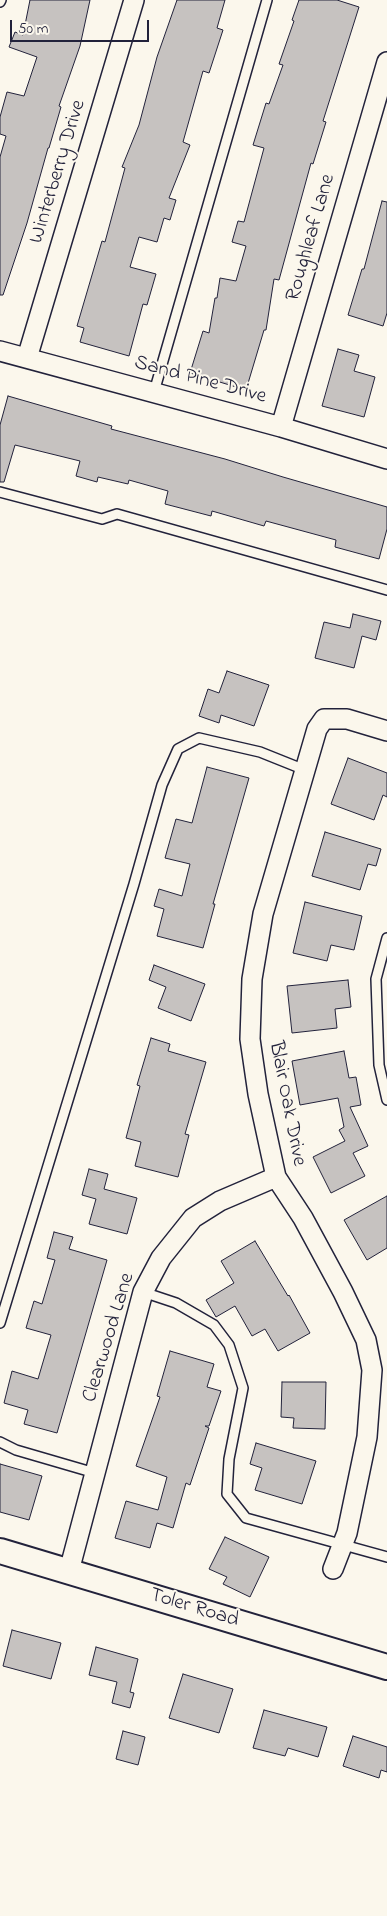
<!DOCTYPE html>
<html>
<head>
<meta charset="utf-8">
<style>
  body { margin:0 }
  #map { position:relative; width:387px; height:1916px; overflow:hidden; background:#fbf7ec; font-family:"Indie Flower",sans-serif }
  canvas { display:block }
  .scale { position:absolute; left:10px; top:20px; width:139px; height:22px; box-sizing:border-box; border:2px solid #22223b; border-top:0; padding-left:6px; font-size:15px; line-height:18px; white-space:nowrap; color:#22223b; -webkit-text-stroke:4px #fbf7ec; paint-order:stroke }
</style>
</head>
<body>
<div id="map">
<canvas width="387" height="1916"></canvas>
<div class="scale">50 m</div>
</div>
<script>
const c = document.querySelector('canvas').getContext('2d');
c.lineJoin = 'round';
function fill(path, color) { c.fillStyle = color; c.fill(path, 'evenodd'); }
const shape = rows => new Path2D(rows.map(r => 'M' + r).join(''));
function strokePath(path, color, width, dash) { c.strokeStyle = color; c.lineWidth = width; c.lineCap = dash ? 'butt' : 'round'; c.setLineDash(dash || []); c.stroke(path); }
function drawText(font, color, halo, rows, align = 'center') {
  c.font = font + ' "Indie Flower",sans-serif'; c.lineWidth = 4; c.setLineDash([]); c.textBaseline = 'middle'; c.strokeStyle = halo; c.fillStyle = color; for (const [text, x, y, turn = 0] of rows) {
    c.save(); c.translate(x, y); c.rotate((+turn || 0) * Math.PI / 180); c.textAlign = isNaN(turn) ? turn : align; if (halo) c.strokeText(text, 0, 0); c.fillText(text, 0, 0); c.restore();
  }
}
const building = shape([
  [30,0,90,0,80,46,59,106,61,107,49,148,48,148,27,223,3,295,0,295,0,157,6,136,0,134,0,117,7,92,24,96,37,57,9,47,15,32,23,35,30,0],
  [177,0,225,0,217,28,223,30,209,73,203,71,183,142,190,145,169,198,176,200,170,220,164,218,157,242,139,237,130,267,156,274,147,305,143,304,129,356,80,342,84,328,77,326,102,241,105,242,125,168,122,167,139,125,157,57,177,0],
  [299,0,337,0,359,7,323,121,326,122,313,164,311,163,279,280,274,279,266,330,264,330,246,390,190,373,203,331,209,333,215,298,217,298,220,278,236,281,246,246,232,242,238,221,244,222,264,148,253,145,266,103,269,104,283,65,279,64,294,21,292,20,299,0],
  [382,201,387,202,387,313,383,326,348,315,362,269,364,269,382,201],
  [338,349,359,355,354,371,375,377,364,417,322,406,338,349],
  [8,396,112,426,111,429,225,459,283,477,387,507,387,529,379,559,335,547,336,540,266,521,264,526,212,511,211,516,165,504,168,491,129,480,128,484,98,477,97,482,76,476,80,461,15,445,4,482,0,482,0,425,8,396],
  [353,614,381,621,376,640,362,636,354,668,315,658,324,622,350,628,353,614],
  [227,671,269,685,254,726,221,715,219,723,199,716,208,689,219,693,227,671],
  [348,758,387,773,387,797,383,795,374,820,331,804,348,758],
  [207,767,249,778,213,904,215,904,203,948,157,936,164,909,154,906,159,889,182,896,190,864,165,858,176,819,192,823,207,767],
  [325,832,381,849,376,866,368,864,360,890,312,876,325,832],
  [305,902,362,916,354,950,331,945,327,961,293,953,305,902],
  [154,965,205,984,191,1021,158,1008,166,987,149,980,154,965],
  [348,980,351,1007,335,1009,337,1028,292,1033,287,986,348,980],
  [151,1038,170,1044,168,1051,206,1062,185,1134,189,1135,178,1177,135,1166,141,1142,126,1138,140,1086,137,1085,151,1038],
  [344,1051,349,1078,356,1077,361,1105,350,1107,368,1146,353,1153,365,1176,331,1193,313,1157,345,1141,339,1130,344,1127,338,1098,300,1105,292,1061,344,1051],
  [89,1169,108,1174,104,1189,137,1198,127,1234,89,1224,96,1199,82,1195,89,1169],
  [387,1196,387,1248,367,1260,344,1220,387,1196],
  [54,1232,73,1237,69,1249,107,1260,57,1433,24,1424,28,1410,4,1403,12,1371,38,1379,51,1335,26,1328,34,1301,42,1304,55,1260,47,1258,54,1232],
  [255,1241,288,1296,289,1295,310,1333,278,1351,265,1329,252,1336,235,1306,216,1317,206,1300,234,1283,221,1261,255,1241],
  [170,1351,214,1364,207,1387,221,1391,209,1426,205,1426,209,1428,190,1485,186,1483,173,1528,157,1523,150,1548,115,1538,126,1501,158,1510,167,1477,136,1466,160,1397,157,1396,170,1351],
  [282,1382,326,1382,325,1429,293,1428,294,1418,281,1417,282,1382],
  [256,1443,316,1461,302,1504,255,1490,262,1468,250,1464,256,1443],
  [0,1464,42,1476,29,1520,0,1512,0,1464],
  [225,1537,269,1557,250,1597,223,1584,227,1577,209,1569,225,1537],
  [12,1630,61,1643,51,1679,3,1666,12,1630],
  [96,1647,138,1659,130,1692,134,1693,130,1708,112,1703,117,1682,89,1675,96,1647],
  [183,1674,233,1689,219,1733,169,1718,183,1674],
  [264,1710,327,1727,318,1757,288,1748,285,1756,253,1748,264,1710],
  [123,1731,145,1737,138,1765,116,1759,123,1731],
  [353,1736,387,1747,387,1772,381,1770,379,1778,343,1766,353,1736]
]);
const service = shape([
  [0,2,1,0],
  [154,392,267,0],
  [0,492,102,519,117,514,387,590],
  [387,938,376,979,379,1065,387,1100],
  [143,1292,176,1303,214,1325,229,1345,243,1388,229,1459,227,1494,246,1518,387,1557],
  [0,1323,134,884,162,785,178,749,199,738,260,752,305,770],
  [0,1442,16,1450,95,1473]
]);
const minor = shape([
  [0,351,281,427,387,459],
  [27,358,134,0],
  [281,427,387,62],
  [333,1569,347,1533,367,1437,372,1370,366,1340,343,1292,303,1218,276,1177,258,1094,250,1039,252,979,263,914,317,729,324,719,347,719,387,731],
  [69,1571,143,1292,161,1258,193,1218,220,1201,276,1177]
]);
const tertiary = shape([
  [0,1551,387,1667]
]);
const streetNames = [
  ["Winterberry Drive",59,172,-73],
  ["Roughleaf Lane",312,238,-74],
  ["Sand Pine Drive",200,381,15],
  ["Blair Oak Drive",286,1104,79],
  ["Clearwood Lane",110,1338,-73],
  ["Toler Road",194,1609,17]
];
fill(building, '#c6c2c0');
strokePath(building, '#22223b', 1);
strokePath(service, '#22223b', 12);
strokePath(minor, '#22223b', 22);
strokePath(tertiary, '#22223b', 28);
strokePath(service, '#fbf7ec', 9);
strokePath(minor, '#fbf7ec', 19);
strokePath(tertiary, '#fbf7ec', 24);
drawText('21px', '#22223b', '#fbf7ec', streetNames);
</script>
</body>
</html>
